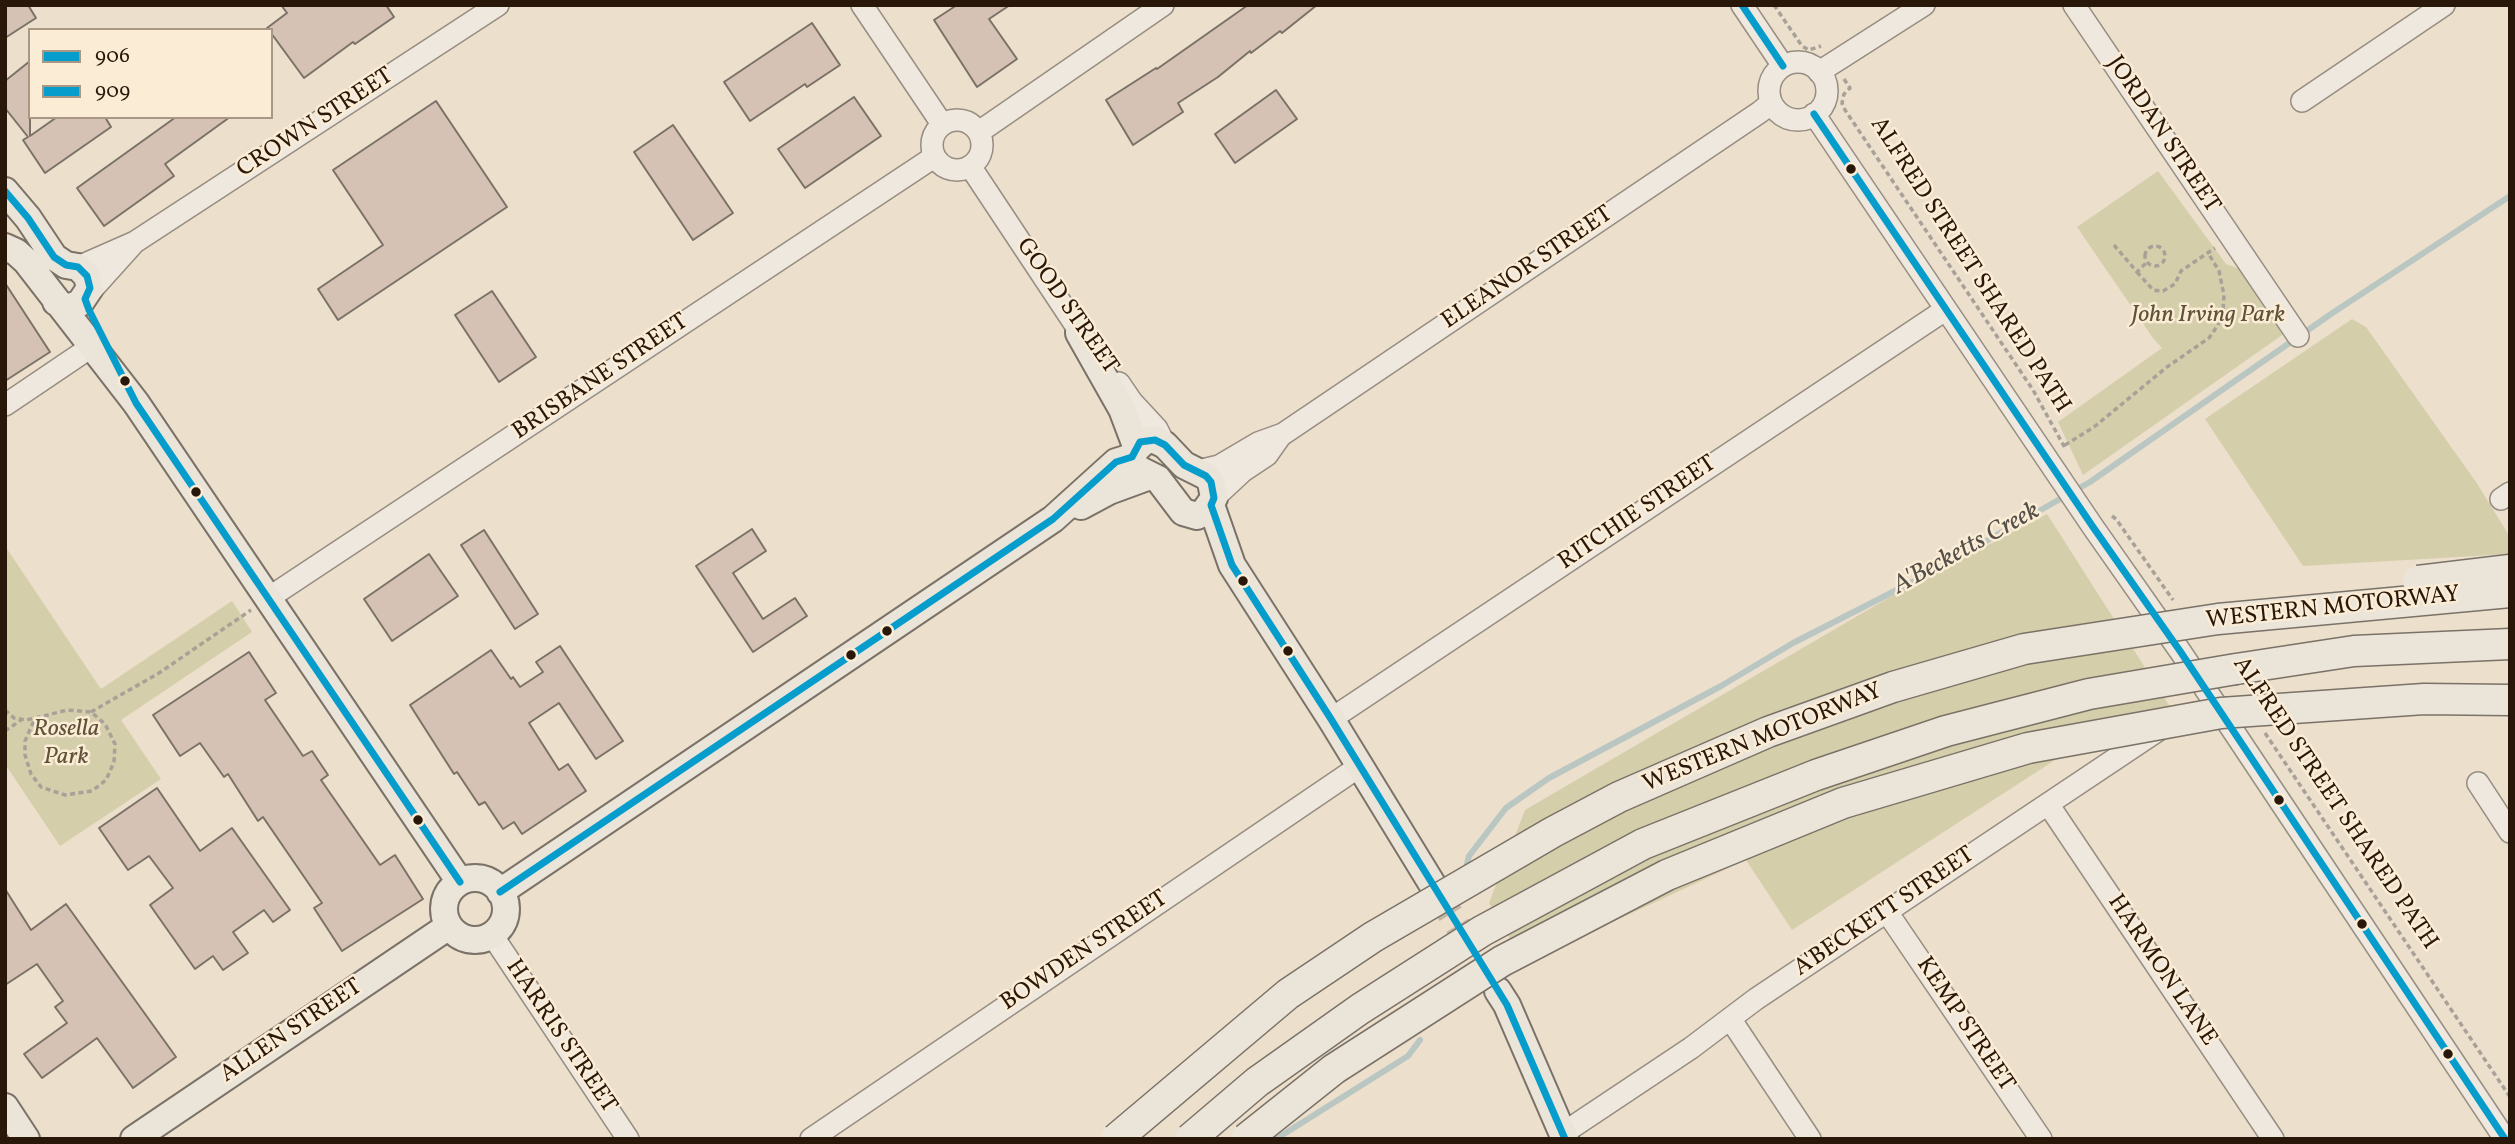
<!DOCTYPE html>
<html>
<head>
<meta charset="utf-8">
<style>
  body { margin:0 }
  #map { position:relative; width:2515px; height:1144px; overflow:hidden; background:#ecdfcc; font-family:Vollkorn,serif }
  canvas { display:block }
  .frame { position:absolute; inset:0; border:7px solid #29170a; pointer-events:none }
  .legend { position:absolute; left:28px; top:28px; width:245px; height:91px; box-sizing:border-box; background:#fbecd5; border:2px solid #a79784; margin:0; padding:9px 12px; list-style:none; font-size:21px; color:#29170a }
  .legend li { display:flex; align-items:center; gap:14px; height:35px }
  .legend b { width:35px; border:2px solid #a79784 }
</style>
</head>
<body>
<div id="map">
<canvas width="2515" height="1144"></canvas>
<div class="frame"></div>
<ul class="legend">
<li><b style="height:9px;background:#069dcd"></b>906</li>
<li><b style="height:9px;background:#069dcd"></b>909</li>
</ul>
</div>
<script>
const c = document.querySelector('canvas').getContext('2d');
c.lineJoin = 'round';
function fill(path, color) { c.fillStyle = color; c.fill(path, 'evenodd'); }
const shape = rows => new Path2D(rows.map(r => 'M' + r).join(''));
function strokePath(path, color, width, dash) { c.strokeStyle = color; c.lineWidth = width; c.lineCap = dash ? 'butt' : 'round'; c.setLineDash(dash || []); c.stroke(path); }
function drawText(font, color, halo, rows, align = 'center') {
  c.font = font + ' Vollkorn,serif'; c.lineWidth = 5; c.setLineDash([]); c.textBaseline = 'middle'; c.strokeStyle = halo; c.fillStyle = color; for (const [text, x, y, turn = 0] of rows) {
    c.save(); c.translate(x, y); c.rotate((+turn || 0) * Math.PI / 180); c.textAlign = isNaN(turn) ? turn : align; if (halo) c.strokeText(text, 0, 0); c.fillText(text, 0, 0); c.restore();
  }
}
const green = shape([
  [2158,171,2226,264,2243,270,2285,333,2083,475,2058,422,2162,348,2153,338,2077,227],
  [2352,319,2366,327,2476,482,2510,537,2510,554,2303,566,2205,419],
  [2047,514,2174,713,2069,751,1792,930,1746,860,1524,963,1489,903,1525,810,1890,597],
  [5,546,101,689,232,601,252,632,121,720,161,779,60,846,5,764]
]);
const stream = shape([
  [1465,872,1469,856,1506,808,1549,778,1721,686,1793,643,1928,574,2090,482,2331,314,2510,196],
  [1276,1139,1408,1056,1420,1040]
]);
const building = shape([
  [5,5,28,5,36,18,5,38,5,5],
  [281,5,386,5,394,17,355,44,353,42,304,78,271,33,271,30,267,28,287,13,281,5],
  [957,5,1010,5,989,19,1017,59,977,87,934,20,957,5],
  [1248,5,1317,5,1282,33,1280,31,1251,53,1250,51,1218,77,1178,103,1183,112,1133,145,1106,100,1156,68,1157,69,1248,5],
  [812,23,840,65,807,87,805,84,750,121,724,82,812,23],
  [30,61,30,136,57,117,105,117,111,127,45,173,23,140,28,137,5,108,5,81,30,61],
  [1276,90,1297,119,1235,163,1215,134,1276,90],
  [854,97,881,136,805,188,778,149,854,97],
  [436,101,507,207,338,320,318,289,383,245,333,170,436,101],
  [176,117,230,117,165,164,174,176,104,226,77,188,176,117],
  [673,125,733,213,693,240,634,152,673,125],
  [5,283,50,352,5,381,5,283],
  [492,291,536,357,499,382,455,315,492,291],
  [752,529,766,551,733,573,763,619,795,598,807,616,753,652,696,566,752,529],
  [484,530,538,614,515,629,461,545,484,530],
  [429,554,458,596,392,641,364,599,429,554],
  [560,646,623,741,596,759,559,703,529,723,559,770,568,764,586,791,522,834,514,822,503,829,485,802,479,805,457,772,454,774,410,705,491,650,511,679,513,677,520,687,543,672,536,662,560,646],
  [249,652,276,693,265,700,303,756,312,751,328,775,321,780,380,865,395,855,423,899,342,951,314,908,322,903,263,817,258,821,228,774,224,777,200,743,180,756,153,715,249,652],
  [157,788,200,851,232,828,290,910,273,922,264,910,233,932,248,953,223,970,213,956,195,969,150,905,173,888,149,856,128,870,99,828,157,788],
  [5,889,31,930,66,904,176,1057,133,1088,97,1038,42,1078,24,1054,67,1023,55,1007,63,1001,37,964,5,985,5,889]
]);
const majorTunnel = shape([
  [1437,892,1497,990]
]);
const path = shape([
  [1774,5,1802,46,1809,50,1821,46],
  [1844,79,1850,88,1844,94,1842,103,1845,110,2033,390,2065,448],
  [2114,245,2137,272,2147,262],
  '2145 256a10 10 0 1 1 20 0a10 10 0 1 1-20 0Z',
  [2137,272,2153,290,2163,291,2175,284,2181,271,2215,248],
  [2065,445,2094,427,2167,367,2209,338,2218,325,2223,310,2224,295,2219,271,2208,253],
  [2112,516,2116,519,2173,600],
  [5,710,14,718,26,720,44,716,67,710,91,712,105,724,115,744,114,762,106,780,92,791,65,795,41,787,31,774,25,755,25,741,35,718],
  [91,712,159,673,251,610],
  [5,731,21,720],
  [2265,733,2510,1097]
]);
const minor = shape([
  [862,5,942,124],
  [1742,5,1783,66],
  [2074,5,2298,336],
  '1769 91a29 29 0 1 1 58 0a29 29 0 1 1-58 0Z',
  [1819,72,1924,5],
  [2302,101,2444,5],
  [1814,114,2093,527,2180,651,2505,1139],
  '932 145a25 25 0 1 1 50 0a25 25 0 1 1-50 0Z',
  [979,132,1163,5],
  [970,166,1088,344],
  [78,267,135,242,498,5],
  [88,294,133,244],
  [1119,383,1132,402,1157,429,1165,445],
  [5,405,91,347],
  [1198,471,1219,466,1258,443,1283,434,1760,112,1771,103],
  [1214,498,1243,471,1267,455,1279,438],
  [2501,499,2510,493],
  [267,599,934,157],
  [1331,719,1945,310],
  [2478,783,2510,832],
  [2048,804,2273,1139],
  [1887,912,2041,1139],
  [492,935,628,1139],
  [1731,1020,1810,1139],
  [1562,1134,1691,1048,1756,999,2163,727],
  [811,1139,1360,766]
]);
const major = shape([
  [5,191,28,218,54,257,66,265,78,267,87,276,90,288,80,303,68,308,56,302],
  [5,247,16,252,26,261,136,403,460,882],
  [1079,333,1122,409,1136,446],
  [1146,440,1155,440,1165,445,1184,465,1206,476,1211,482,1214,498,1204,512,1197,516,1183,512,1158,479,1136,468,1133,462,1134,451,1146,440],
  [1211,505,1232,565,1331,719,1437,892],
  [1081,506,1109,491,1150,476],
  '444 909a31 31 0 1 1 62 0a31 31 0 1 1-62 0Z',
  [500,892,1053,519,1116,462,1132,457],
  [1498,991,1507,1005,1565,1139],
  [5,1107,26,1139],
  [134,1139,449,926]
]);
const highway = shape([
  [2236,669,2354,651,2510,644]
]);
const highwayBridge = shape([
  [2418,581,2510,570],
  [1116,1139,1288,994,1373,937,1553,832,1619,797,1768,732,1893,687,2024,649,2218,619,2510,592],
  [1190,1139,1257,1082,1360,1009,1482,931,1643,844,1816,775,1946,731,2089,694,2236,669],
  [1246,1139,1334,1069,1502,961,1667,875,1843,803,2028,748,2221,713,2424,699,2510,700]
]);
const bus1 = shape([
  [5,191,28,218,54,257,66,265,78,267,87,276,90,288,85,299,89,310,136,403,460,882],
  [500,892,1053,519,1116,462,1132,457,1140,442,1155,440,1165,445,1184,465,1206,476,1211,482,1214,498,1211,505,1232,565,1331,719,1507,1005,1565,1139]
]);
const bus2 = shape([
  [1742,5,1783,66],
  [1814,114,2093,527,2180,651,2505,1139]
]);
const markers = [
  [1851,169,6,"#29170a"],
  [125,381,6,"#29170a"],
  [196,492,6,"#29170a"],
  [1243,581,6,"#29170a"],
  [887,631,6,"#29170a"],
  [1288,651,6,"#29170a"],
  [851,655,6,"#29170a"],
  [2279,800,6,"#29170a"],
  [418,820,6,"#29170a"],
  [2362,924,6,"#29170a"],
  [2448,1054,6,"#29170a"]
];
const streetNames = [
  ["CROWN STREET",316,124,-33],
  ["JORDAN STREET",2162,135,56],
  ["ALFRED STREET SHARED PATH",1969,266,57],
  ["ELEANOR STREET",1528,269,-34],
  ["GOOD STREET",1066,307,55],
  ["BRISBANE STREET",601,378,-34],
  ["RITCHIE STREET",1638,514,-34],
  ["WESTERN MOTORWAY",2333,609,-6],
  ["WESTERN MOTORWAY",1763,739,-22],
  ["ALFRED STREET SHARED PATH",2334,804,56],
  ["A'BECKETT STREET",1885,913,-34],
  ["BOWDEN STREET",1085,952,-34],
  ["HARMON LANE",2161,971,56],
  ["KEMP STREET",1964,1025,56],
  ["ALLEN STREET",292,1032,-34],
  ["HARRIS STREET",560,1037,56]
];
const parkNames = [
  ["John Irving Park",2208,317],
  ["Rosella",66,731],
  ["Park",66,759]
];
const waterNames = [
  ["A'Becketts Creek",1967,550,-29]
];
fill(green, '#d5ceaa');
strokePath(stream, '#b9c6c2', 6);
fill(building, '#d5c2b5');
strokePath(building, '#7b7267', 2);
strokePath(majorTunnel, '#c5b7a5', 26, [26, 13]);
strokePath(minor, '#978d81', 24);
strokePath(major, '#7b7267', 30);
strokePath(highway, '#7b7267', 33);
strokePath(path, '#a8a198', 3.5, [5, 3.5]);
strokePath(minor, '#efe8de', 21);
strokePath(major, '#ebe4d9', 26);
strokePath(highway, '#ebe4d9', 30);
strokePath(highwayBridge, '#7b7267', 33, []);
strokePath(highwayBridge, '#ebe4d9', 30);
strokePath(bus1, '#069dcd', 7);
strokePath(bus2, '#069dcd', 7);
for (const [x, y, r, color] of markers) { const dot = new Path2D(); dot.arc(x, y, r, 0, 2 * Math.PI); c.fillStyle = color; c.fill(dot); strokePath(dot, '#fbecd5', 2.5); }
drawText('24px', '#29170a', '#fbecd5', streetNames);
drawText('italic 24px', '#5f5238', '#fbecd5', parkNames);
drawText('italic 26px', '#545049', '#fbecd5', waterNames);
</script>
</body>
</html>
